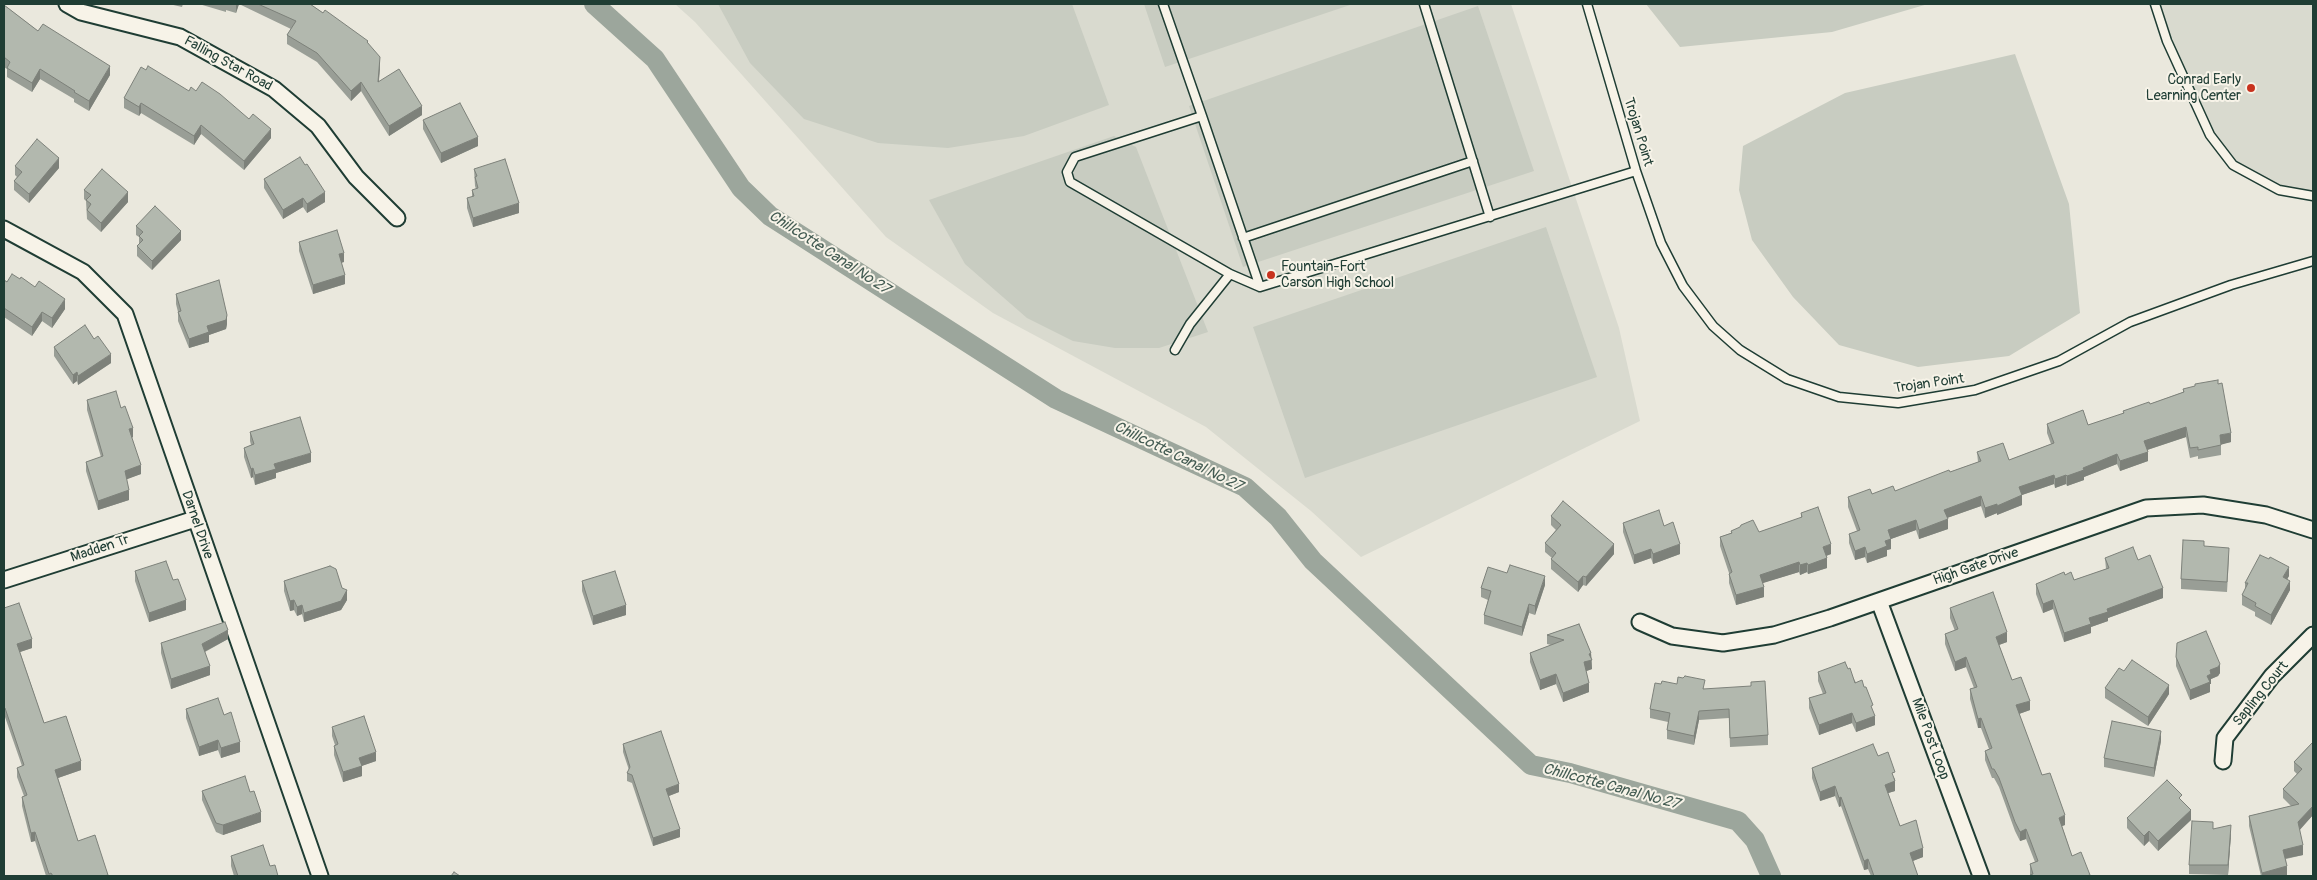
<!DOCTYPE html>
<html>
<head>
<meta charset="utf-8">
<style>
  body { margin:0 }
  #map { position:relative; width:2317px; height:880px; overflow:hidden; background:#eae8dd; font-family:Pangolin,sans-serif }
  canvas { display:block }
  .frame { position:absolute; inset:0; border:5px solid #1f3d34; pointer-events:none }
</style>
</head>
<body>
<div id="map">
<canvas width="2317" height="880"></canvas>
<div class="frame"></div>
</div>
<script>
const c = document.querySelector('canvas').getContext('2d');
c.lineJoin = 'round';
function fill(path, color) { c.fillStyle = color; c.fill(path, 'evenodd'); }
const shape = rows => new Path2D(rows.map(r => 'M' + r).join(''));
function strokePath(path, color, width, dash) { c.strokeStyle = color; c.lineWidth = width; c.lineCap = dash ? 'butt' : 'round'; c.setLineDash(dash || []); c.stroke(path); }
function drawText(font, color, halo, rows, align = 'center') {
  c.font = font + ' Pangolin,sans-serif'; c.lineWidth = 4; c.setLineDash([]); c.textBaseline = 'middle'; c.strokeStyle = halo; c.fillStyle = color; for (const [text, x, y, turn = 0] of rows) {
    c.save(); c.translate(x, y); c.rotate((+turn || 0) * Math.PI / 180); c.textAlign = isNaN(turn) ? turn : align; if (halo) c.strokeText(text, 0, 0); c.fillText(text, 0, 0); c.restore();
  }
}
const built = shape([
  [675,4,1511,4,1619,328,1640,421,1361,557,1311,511,1206,427,993,313,886,237,695,22],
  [2155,4,2313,4,2313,196,2279,190,2233,165,2210,135]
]);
const green = shape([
  [718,4,1072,4,1109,105,1024,136,948,148,878,143,804,119,750,63],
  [1144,4,1353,4,1165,67],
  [1646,4,1928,4,1832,32,1680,47],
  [1478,6,1534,171,1243,267,1189,106],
  [2015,54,2069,204,2080,313,2009,356,1918,367,1839,345,1793,297,1752,240,1739,190,1743,146,1845,93],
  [1114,136,1136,147,1208,332,1159,348,1115,348,1073,341,1027,318,965,264,929,200],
  [1546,227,1597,377,1305,478,1253,327]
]);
const canal = shape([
  [594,4,655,59,741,188,770,216,1056,399,1245,487,1278,517,1313,561,1531,765,1570,773,1738,821,1755,840,1771,876]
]);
const lane = shape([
  [1163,4,1202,116],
  [1424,4,1490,217],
  [1587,4,1636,171,1661,243,1683,286,1713,326,1740,350,1787,379,1839,397,1898,403,1975,390,2059,361,2130,322,2231,285,2313,261],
  [2155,4,2167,41,2210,135,2233,165,2279,190,2313,196],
  [1243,238,1473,161],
  [1260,287,1202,116,1075,157,1067,172,1070,182,1230,274,1260,287,1636,171],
  [1175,350,1190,324,1230,274]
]);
const street = shape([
  [67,4,81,12,180,37,274,89,318,126,356,177,397,218],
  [4,229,83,272,125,314,320,876],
  [4,580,195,519],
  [1879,601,1981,876],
  [1640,622,1672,636,1723,643,1774,635,1830,618,2146,508,2203,505,2266,515,2313,530],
  [2223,761,2225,738,2272,676,2313,635]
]);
const wall = shape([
  [169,4,183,4,182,7],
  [199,4,310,4,368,43,380,66,379,81,422,115,389,136,361,91,351,101,317,62,287,44,287,35,291,29,239,4,236,13,226,10,226,12],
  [4,5,38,31,110,75,89,111,74,102,74,99,40,79,32,92,7,77,7,69,4,67],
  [189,91,271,138,244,170,201,134,194,145,141,113,139,116,124,108,124,98],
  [423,120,478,146,441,163,423,129],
  [305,165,325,202,307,213,303,207,283,219,264,188,264,179],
  [15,166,59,168,29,203,14,190,14,181,17,177,15,175],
  [474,169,519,213,473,227,467,208,467,198,472,197,472,190,476,189,475,186],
  [84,190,128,202,101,232,87,219,86,201,84,199],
  [136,226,181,240,152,270,137,256,137,246,139,245,139,237,136,235],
  [299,242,344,262,341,263,345,284,313,294,299,251],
  [4,280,65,309,52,328,42,321,32,336,4,317],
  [176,294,227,324,226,329,209,335,209,342,189,348,178,321,178,312,176,304],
  [54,347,111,363,78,385,77,381,73,384,54,356],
  [2183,389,2231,442,2221,444,2221,455,2198,459,2198,456,2190,458,2186,437,2147,450,2148,461,2120,471,2117,464,2084,477,2084,480,2067,486,2066,484,2055,488,2054,484,2022,495,2022,505,1997,515,1997,513,1985,518,1981,506,1947,518,1948,529,1919,539,1916,530,1891,539,1891,549,1887,550,1887,556,1867,563,1865,557,1855,560,1849,543,1849,534,1857,531,1848,507,1848,497,1895,491,1950,472,1978,462,1977,452,2009,460,2051,444,2047,433,2047,424,2088,425,2123,414,2123,411,2150,404,2183,392],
  [87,400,121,408,133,437,131,438,141,474,126,479,129,500,98,510,86,471,86,462,101,457,87,410],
  [250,432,311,462,276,473,276,478,255,485,253,477,251,478,244,457,244,448,251,445,250,441],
  [1801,513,1831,554,1826,556,1827,568,1808,574,1807,572,1800,575,1799,572,1762,583,1764,597,1736,605,1729,583,1729,573,1720,546,1720,537,1731,533,1731,531,1759,532,1801,518],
  [1551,516,1614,554,1586,586,1583,585,1578,592,1551,569,1551,559,1552,558,1545,552,1545,543,1556,530,1551,525],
  [1623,523,1664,526,1680,554,1653,564,1651,558,1634,564,1623,532],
  [2204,546,2229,557,2227,592,2181,589,2181,579],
  [2105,558,2138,560,2163,598,2108,618,2108,621,2091,627,2091,633,2064,642,2053,609,2043,613,2036,594,2036,584,2065,575,2074,580,2106,569],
  [135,571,173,580,186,610,149,622,135,581],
  [2289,576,2287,579,2290,590,2271,625,2255,616,2255,612,2242,605,2242,595,2245,590,2245,583],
  [284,581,342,588,347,600,341,610,304,622,302,614,297,616,294,610,290,611,284,591],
  [582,581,626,615,593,625,582,591],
  [1545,585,1535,615,1529,613,1522,636,1484,624,1484,615,1488,600,1481,597,1481,588],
  [4,608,32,648,20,652,44,723,81,770,58,778,78,841,108,876,46,876,35,841,31,842,22,806,22,797,24,796,17,777,17,768,22,766,5,717],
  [1950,608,2007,642,1999,645,2012,680,2030,710,2019,714,2042,775,2065,825,2062,826,2072,856,2090,876,2030,876,2030,864,2035,862,2026,839,2020,841,2015,831,1999,787,1994,778,1992,778,1985,760,1985,751,1989,749,1981,728,1978,728,1970,699,1970,689,1974,688,1966,667,1955,671,1945,644,1945,634,1955,631,1950,618],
  [1579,624,1591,653,1592,669,1586,671,1589,692,1563,702,1556,684,1540,690,1530,662,1530,653,1551,645,1547,644,1547,635],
  [228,639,205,652,210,675,171,689,161,653,161,643],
  [2176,657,2220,673,2218,676,2211,679,2211,684,2210,684,2210,692,2190,700,2176,666],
  [1848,669,1873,711,1875,725,1856,732,1852,723,1819,735,1809,708,1809,698,1823,694,1818,681,1818,672],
  [2124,671,2169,694,2148,726,2105,698,2105,688],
  [2313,679,2313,691,2312,689,2312,680],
  [1661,684,1677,684,1705,689,1768,735,1768,745,1730,747,1729,718,1699,720,1694,745,1667,739,1667,730,1668,722,1650,718,1650,709],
  [186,709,224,715,240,752,221,758,218,750,199,756,186,718],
  [332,727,376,761,361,766,362,776,343,782,334,755,334,746,335,745,332,736],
  [2161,741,2154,777,2104,767,2104,758],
  [2313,742,2313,815,2299,830,2303,855,2286,859,2287,876,2261,876,2249,826,2249,816,2291,806,2283,798,2283,789,2297,774,2294,771,2294,762],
  [623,744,679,792,669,796,680,837,653,846,632,783,627,781,627,773,629,770,623,752],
  [1878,756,1895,779,1895,791,1888,793,1900,826,1923,857,1913,861,1918,876,1871,876,1868,869,1864,870,1841,806,1839,807,1835,796,1820,801,1812,778,1812,768],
  [202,791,261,822,223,835,216,832,202,800],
  [2182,801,2191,820,2158,851,2149,841,2144,846,2127,828,2127,818],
  [2213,829,2231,834,2228,875,2189,874,2189,865],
  [231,856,270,866,278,876,234,876,231,866]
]);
const shadedWall = shape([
  [236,4,239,4,236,13],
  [380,57,380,66,378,91,378,82],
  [110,66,110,75,89,111,89,101],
  [40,69,40,79,32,92,32,83],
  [361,82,361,91,351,101,351,91],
  [141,103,141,113,139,116,139,107],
  [422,106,422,115,389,136,389,126],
  [201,125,201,134,194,145,194,136],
  [271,129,271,138,244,170,244,161],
  [478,137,478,146,441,163,441,153],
  [59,158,59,168,29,203,29,194],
  [128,192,128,202,101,232,101,223],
  [325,192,325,202,307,213,307,204],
  [303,198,303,207,283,219,283,210],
  [519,203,519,213,473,227,473,218],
  [181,231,181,240,152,270,152,261],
  [344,253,344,262,339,263,339,254],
  [345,275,345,284,313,294,313,285],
  [65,299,65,309,52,328,52,318],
  [42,312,42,321,32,336,32,327],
  [227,315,227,324,226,329,209,335,209,342,189,348,189,339,207,326],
  [111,354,111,363,78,385,78,376],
  [77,372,77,381,73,384,73,375],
  [2186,427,2186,437,2144,451,2144,441],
  [133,428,133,437,129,439,129,429],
  [2231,433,2231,442,2220,445,2220,435],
  [2148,452,2148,461,2120,471,2120,461],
  [311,453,311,462,276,473,276,478,255,485,255,475,274,464],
  [2117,454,2117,464,2084,477,2084,480,2067,486,2067,476,2083,468],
  [141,465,141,474,125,480,125,471],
  [253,468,253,477,251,478,251,469],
  [2054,475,2054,484,2019,496,2019,487],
  [2066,475,2066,484,2055,488,2055,479],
  [129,490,129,500,98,510,98,501],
  [2022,495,2022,505,1997,515,1997,506],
  [1981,496,1981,506,1944,519,1944,510],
  [1997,504,1997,513,1985,518,1985,508],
  [1948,519,1948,529,1919,539,1919,530],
  [1916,520,1916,530,1888,540,1888,530],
  [1891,539,1891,549,1887,550,1887,556,1867,563,1867,554,1885,541],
  [1614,544,1614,554,1586,586,1586,577],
  [1680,544,1680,554,1653,564,1653,554],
  [1831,544,1831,554,1823,557,1823,547],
  [1865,547,1865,557,1855,560,1855,551],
  [1651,549,1651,558,1634,564,1634,555],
  [1827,558,1827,568,1808,574,1808,565],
  [1799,562,1799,572,1760,584,1760,575],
  [1807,563,1807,572,1800,575,1800,565],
  [2289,567,2289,576,2283,587,2283,577],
  [1545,576,1545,585,1535,615,1535,606],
  [1583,576,1583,585,1578,592,1578,582],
  [2290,581,2290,590,2271,625,2271,615],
  [1764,587,1764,597,1736,605,1736,595],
  [2163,588,2163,598,2108,618,2108,621,2091,627,2091,633,2064,642,2064,633,2089,618,2107,609],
  [347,590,347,600,341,610,304,622,304,613],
  [186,600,186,610,149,622,149,613],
  [294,600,294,610,290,611,290,601],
  [2053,600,2053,609,2043,613,2043,604],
  [1529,604,1529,613,1522,636,1522,627],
  [302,605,302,614,297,616,297,607],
  [626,605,626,615,593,625,593,616],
  [228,630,228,639,202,653,202,644],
  [2007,632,2007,642,1996,646,1996,637],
  [32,639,32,648,17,653,17,644],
  [1591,653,1592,669,1584,672,1584,662,1589,654],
  [1966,657,1966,667,1955,671,1955,662],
  [2220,664,2220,673,2218,676,2211,679,2211,684,2210,684,2210,692,2190,700,2190,690,2207,676,2210,670],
  [210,666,210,675,171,689,171,679],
  [1556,674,1556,684,1540,690,1540,680],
  [1589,683,1589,692,1563,702,1563,693],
  [2169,685,2169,694,2148,726,2148,717],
  [2030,701,2030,710,2016,715,2016,705],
  [4,708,5,708,5,717,4,718],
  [1699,711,1699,720,1694,745,1694,736],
  [1852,713,1852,723,1819,735,1819,725],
  [1875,716,1875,725,1856,732,1856,723],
  [1981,718,1981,728,1978,728,1978,719],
  [2161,731,2161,741,2154,777,2154,768],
  [218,740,218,750,199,756,199,747],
  [240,742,240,752,221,758,221,748],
  [376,752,376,761,359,767,359,758],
  [81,761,81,770,55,779,55,770],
  [362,766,362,776,343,782,343,772],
  [1895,781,1895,791,1885,794,1885,785],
  [679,784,679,792,666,797,666,789],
  [1835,786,1835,796,1820,801,1820,792],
  [1841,797,1841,806,1839,807,1839,798],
  [2313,806,2313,815,2298,832,2298,822],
  [2191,810,2191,820,2158,851,2158,841],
  [261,812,261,822,223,835,223,825],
  [2065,815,2065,825,2059,827,2059,818],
  [2231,825,2231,834,2228,875,2228,865],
  [680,829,680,837,653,846,653,838],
  [2026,829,2026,839,2020,841,2020,832],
  [2149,831,2149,841,2144,846,2144,836],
  [35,832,35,841,31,842,31,833],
  [2303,845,2303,855,2283,859,2283,850],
  [1923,848,1923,857,1910,862,1910,853],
  [1868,859,1868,869,1864,870,1864,861],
  [2287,866,2287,876,2262,876,2262,873]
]);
const building = shape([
  [258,4,310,4,323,13,325,10,368,41,367,42,380,57,378,82,399,69,422,106,389,126,361,82,351,91,317,53,287,35,296,21,258,4],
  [4,5,38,31,43,24,110,66,89,101,74,92,75,91,40,69,32,83,7,68,10,62,4,57,4,5],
  [148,66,189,91,191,87,196,91,202,82,220,94,249,119,253,114,271,129,244,161,201,125,194,136,141,103,139,107,124,98,141,67,146,70,148,66],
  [460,103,478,137,441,153,423,120,460,103],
  [37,139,59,158,29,194,14,181,22,172,15,166,37,139],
  [300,157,305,165,307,164,325,192,307,204,303,198,283,210,264,179,300,157],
  [505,159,519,203,473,218,467,198,474,196,472,190,478,188,475,177,477,176,474,169,505,159],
  [102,169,128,192,101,223,87,210,91,204,86,200,91,195,84,190,102,169],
  [155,206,181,231,152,261,137,246,143,240,139,236,143,232,136,226,155,206],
  [337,230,344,253,339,254,345,275,313,285,299,242,337,230],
  [12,274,20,279,21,277,35,287,39,281,65,299,52,318,42,312,32,327,4,308,4,280,7,282,12,274],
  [219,280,227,315,226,320,207,326,209,332,189,339,178,312,181,311,176,294,219,280],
  [85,325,94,339,98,336,111,354,78,376,77,372,73,375,54,347,85,325],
  [2218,380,2218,384,2222,383,2231,433,2220,435,2221,445,2198,450,2198,447,2190,448,2186,427,2144,441,2148,452,2120,461,2117,454,2083,468,2084,470,2067,476,2066,475,2055,479,2054,475,2019,487,2022,495,1997,506,1997,504,1985,508,1981,496,1944,510,1948,519,1919,530,1916,520,1888,530,1891,539,1885,541,1887,546,1867,554,1865,547,1855,551,1849,534,1860,530,1848,497,1870,489,1872,494,1893,486,1895,491,1949,470,1950,472,1981,461,1977,452,2003,443,2009,460,2054,443,2047,424,2083,410,2088,425,2124,413,2123,411,2149,402,2150,404,2184,392,2183,389,2195,386,2195,384,2218,380],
  [116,391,121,408,125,406,133,428,129,429,141,465,125,471,129,490,98,501,86,462,103,456,87,400,116,391],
  [300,417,311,453,274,464,276,469,255,475,253,468,251,469,244,448,254,444,250,432,300,417],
  [1563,501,1614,544,1586,577,1583,576,1578,582,1551,559,1556,553,1545,543,1561,525,1551,516,1563,501],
  [1818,507,1831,544,1823,547,1827,558,1808,565,1807,563,1800,565,1799,562,1760,575,1764,587,1736,595,1729,574,1732,572,1720,537,1732,533,1731,531,1740,527,1741,525,1753,520,1759,532,1802,517,1801,513,1818,507],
  [1659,510,1664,526,1673,522,1680,544,1653,554,1651,549,1634,555,1623,523,1659,510],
  [2183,540,2204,541,2204,546,2229,548,2227,582,2181,579,2183,540],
  [2133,547,2138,560,2150,555,2163,588,2107,609,2108,612,2089,618,2091,624,2064,633,2053,600,2043,604,2036,584,2064,572,2065,575,2071,572,2074,580,2109,568,2105,558,2133,547],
  [2260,555,2269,559,2270,557,2289,567,2283,577,2290,581,2271,615,2255,606,2256,603,2242,595,2248,583,2245,583,2260,555],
  [166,561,173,580,178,579,186,600,149,613,135,571,166,561],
  [1510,565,1545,576,1535,606,1529,604,1522,627,1484,615,1491,591,1481,588,1488,567,1507,573,1510,565],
  [330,566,336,569,342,588,347,590,341,601,304,613,302,605,297,607,294,600,290,601,284,581,330,566],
  [615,571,626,605,593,616,582,581,615,571],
  [1993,592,2007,632,1996,637,2012,680,2021,677,2030,701,2016,705,2042,775,2050,773,2065,815,2059,818,2072,856,2081,852,2090,875,2086,876,2031,876,2030,875,2033,874,2030,864,2038,861,2026,829,2020,832,2015,822,1999,778,1994,769,1992,769,1985,751,1992,748,1981,718,1978,719,1970,689,1977,687,1966,657,1955,662,1945,634,1958,629,1950,608,1993,592],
  [19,603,32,639,17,644,44,723,66,716,81,761,55,770,78,841,95,835,108,875,104,876,53,876,51,873,49,874,35,832,31,833,22,797,27,795,17,768,24,765,5,708,4,708,4,608,19,603],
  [225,622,228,630,202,644,210,666,171,679,161,643,225,622],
  [1579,624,1591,653,1589,654,1592,660,1584,662,1589,683,1563,693,1556,674,1540,680,1530,653,1564,640,1547,635,1579,624],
  [2206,631,2220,664,2218,667,2210,670,2211,674,2207,676,2210,682,2190,690,2176,657,2177,643,2206,631],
  [2132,660,2169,685,2148,717,2105,688,2119,668,2124,671,2132,660],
  [1845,662,1848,669,1850,668,1855,683,1862,680,1864,687,1866,687,1873,705,1871,706,1875,716,1856,723,1852,713,1819,725,1809,698,1826,693,1818,672,1845,662],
  [1685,676,1705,680,1703,689,1751,686,1751,682,1765,681,1768,735,1730,738,1729,709,1699,711,1694,736,1667,730,1670,713,1650,709,1655,683,1661,684,1662,681,1677,684,1678,677,1683,678,1685,676],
  [218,698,224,715,231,712,240,742,221,748,218,740,199,747,186,709,218,698],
  [364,716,376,752,359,758,362,766,343,772,334,746,338,744,332,727,364,716],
  [2112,721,2161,731,2154,768,2104,758,2112,721],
  [661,731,679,784,666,789,680,829,653,838,632,775,627,773,630,767,623,744,661,731],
  [2313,742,2313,806,2298,822,2303,845,2283,850,2287,866,2262,873,2249,816,2299,804,2283,789,2302,769,2294,762,2313,742],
  [1873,744,1878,756,1888,752,1895,772,1892,773,1895,781,1885,785,1900,826,1916,820,1923,848,1910,853,1918,876,1874,876,1868,859,1864,861,1841,797,1839,798,1835,786,1820,792,1812,768,1873,744],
  [245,776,250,792,254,791,261,812,223,825,216,823,202,791,245,776],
  [2167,780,2182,795,2179,798,2191,810,2158,841,2149,831,2144,836,2127,818,2167,780],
  [2192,821,2213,822,2213,829,2231,825,2228,865,2189,865,2192,821],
  [263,845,270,866,275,865,278,876,238,876,231,856,263,845],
  [454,872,460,876,451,876,454,872]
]);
const markers = [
  [2251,88,5,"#c8321e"],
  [1271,275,5,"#c8321e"]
];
const streetNames = [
  ["Falling Star Road",228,64,29],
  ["Trojan Point",1638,132,73],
  ["Trojan Point",1929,384,-8],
  ["Darnel Drive",197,525,71],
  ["Madden Tr",100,549,-18],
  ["High Gate Drive",1976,567,-19],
  ["Sapling Court",2261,694,-51],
  ["Mile Post Loop",1930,739,70]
];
const poiNames = [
  ["Conrad Early",2241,80],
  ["Learning Center",2241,96],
  ["Fountain-Fort",1281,267,"left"],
  ["Carson High School",1281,283,"left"]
];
const waterNames = [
  ["Chillcotte Canal No 27",829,253,33],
  ["Chillcotte Canal No 27",1178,457,26],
  ["Chillcotte Canal No 27",1611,787,15]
];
fill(built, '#d9dacf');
fill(green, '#c8ccc1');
strokePath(canal, '#9ca69c', 20);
strokePath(lane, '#1f3d34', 11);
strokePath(street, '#1f3d34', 19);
strokePath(lane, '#f7f3e8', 8);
strokePath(street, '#f7f3e8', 15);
fill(wall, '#999e96');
fill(shadedWall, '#7d817a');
fill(building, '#b2b8ae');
strokePath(building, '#7d817a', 1);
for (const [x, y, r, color] of markers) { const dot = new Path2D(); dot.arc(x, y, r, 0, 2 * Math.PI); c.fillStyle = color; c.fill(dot); strokePath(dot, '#f7f3e8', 2); }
drawText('14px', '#1f3d34', '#f7f3e8', streetNames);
drawText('14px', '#1f3d34', '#f7f3e8', poiNames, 'right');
drawText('italic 15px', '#445c53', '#f7f3e8', waterNames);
</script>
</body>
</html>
